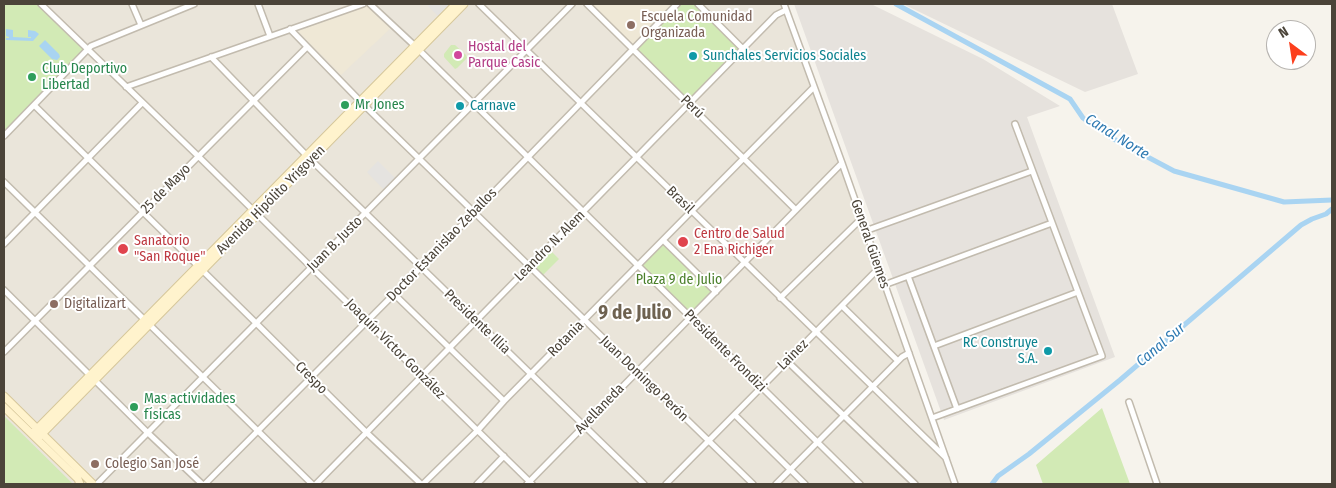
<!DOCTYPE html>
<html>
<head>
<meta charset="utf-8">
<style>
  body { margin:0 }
  #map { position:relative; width:1336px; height:488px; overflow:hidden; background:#f6f3ec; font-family:"Fira Sans Condensed",sans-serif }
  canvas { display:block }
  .frame { position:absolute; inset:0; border:5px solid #4b4439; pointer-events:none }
  .north { position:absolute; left:1266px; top:20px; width:50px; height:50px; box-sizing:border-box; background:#fff; border:1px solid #b7b4b0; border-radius:50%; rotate:329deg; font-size:14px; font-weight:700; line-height:20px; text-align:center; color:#4b4439 }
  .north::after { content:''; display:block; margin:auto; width:18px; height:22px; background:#fc3f1d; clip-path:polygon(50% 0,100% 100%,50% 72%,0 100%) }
</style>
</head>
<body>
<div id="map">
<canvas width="1336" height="488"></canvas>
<div class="frame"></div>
<div class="north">N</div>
</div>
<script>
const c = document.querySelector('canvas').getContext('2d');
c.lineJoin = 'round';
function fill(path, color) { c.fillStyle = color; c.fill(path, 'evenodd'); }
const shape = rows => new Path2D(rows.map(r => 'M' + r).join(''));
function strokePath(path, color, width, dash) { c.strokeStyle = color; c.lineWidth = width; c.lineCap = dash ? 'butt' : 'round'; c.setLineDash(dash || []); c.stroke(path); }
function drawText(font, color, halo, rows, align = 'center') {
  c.font = font + ' "Fira Sans Condensed",sans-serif'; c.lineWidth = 4; c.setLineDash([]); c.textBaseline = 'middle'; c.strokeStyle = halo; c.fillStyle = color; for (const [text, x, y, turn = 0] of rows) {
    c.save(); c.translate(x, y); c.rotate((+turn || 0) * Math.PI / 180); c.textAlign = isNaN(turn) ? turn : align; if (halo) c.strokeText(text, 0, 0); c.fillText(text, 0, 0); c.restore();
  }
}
const residential = shape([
  [4,4,784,4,955,484,4,484]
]);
const industrial = shape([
  [794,4,871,4,983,59,1060,106,1027,117,1115,357,944,420],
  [903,4,1112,4,1138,74,1085,92]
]);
const education = shape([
  [589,4,673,4,632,46],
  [367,6,391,28,341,75,298,31]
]);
const green = shape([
  [4,4,41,4,87,49,4,136],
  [677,4,698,4,743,49,689,104,633,49],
  [451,45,455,45,466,55,467,58,457,68,455,69,444,57,444,54],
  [663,240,716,292,691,317,638,266],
  [550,250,559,259,543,275,534,267],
  [1102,408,1130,484,1043,484,1036,465],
  [4,416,73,484,4,484]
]);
const parking = shape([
  [430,4,452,4,440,18,428,6],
  [378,161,396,179,385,191,367,172]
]);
const water = shape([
  [6,29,13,30,13,37,31,38,31,37,28,37,28,30,35,31,39,34,33,41,6,40,6,38,9,38,9,37,6,36],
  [45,40,59,54,60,57,57,60,52,59,39,46]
]);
const canal = shape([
  [896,4,1070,99,1083,118,1110,137,1174,171,1284,202,1332,200],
  [992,484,998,476,1029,454,1120,380,1301,225,1312,219,1326,214,1332,209]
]);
const street = shape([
  [41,4,198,156,532,484],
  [132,4,141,25],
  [258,4,270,36],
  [370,4,415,46,860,484],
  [479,4,946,458],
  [587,4,796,210],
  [698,4,743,49],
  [784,4,842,163,955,484],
  [290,29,362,103,753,484],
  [211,57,309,158,644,484],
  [126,87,363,4],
  [34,105,257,324,367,433,421,484],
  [4,136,91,46,194,4],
  [4,182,312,484],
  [865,231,1032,171],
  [663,240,716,292],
  [4,244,142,103],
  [908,276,957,409],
  [884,285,1052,223],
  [4,290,148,433,202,484],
  [394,294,504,401],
  [780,298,861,219],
  [842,306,898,361],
  [934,346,1078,292],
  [4,352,307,47],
  [787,361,915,484],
  [1129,402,1157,484],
  [735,415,805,484],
  [932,418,1102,356,1015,124],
  [97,484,572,4],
  [205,484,421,267,677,4],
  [316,484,776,15,786,10],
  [423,484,478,430,504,401,814,87],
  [477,484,504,456],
  [527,484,842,163],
  [666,484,874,273,879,270],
  [776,484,902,357,909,353]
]);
const secondary = shape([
  [4,396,93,484],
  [4,407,78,479,80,484],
  [32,434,456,4],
  [37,439,464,4]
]);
const markers = [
  [631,25,5,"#8d6e63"],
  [458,55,5,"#d1479c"],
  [693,56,5,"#0f9aa8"],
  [32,77,5,"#2e9e5b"],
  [345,105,5,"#2e9e5b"],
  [460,106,5,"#0f9aa8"],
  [683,242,6,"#e0444e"],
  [123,249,6,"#e0444e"],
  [54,304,5,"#8d6e63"],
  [1048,351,5,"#0f9aa8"],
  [134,407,5,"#2e9e5b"],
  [95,464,5,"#8d6e63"]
];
const educationNames = [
  ["Escuela Comunidad",641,17],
  ["Organizada",641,33],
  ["Digitalizart",64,304],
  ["Colegio San José",105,464]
];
const hotelNames = [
  ["Hostal del",468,47],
  ["Parque Casic",468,63]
];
const cultureNames = [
  ["Sunchales Servicios Sociales",703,56],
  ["Carnave",470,106],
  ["RC Construye",1038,343,"right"],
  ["S.A.",1038,359,"right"]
];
const leisureNames = [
  ["Club Deportivo",42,69],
  ["Libertad",42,85],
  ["Mr Jones",355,105],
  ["Mas actividades",144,399],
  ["físicas",144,415]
];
const streetNames = [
  ["Perú",692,107,44],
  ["25 de Mayo",166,189,-45],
  ["Avenida Hipólito Yrigoyen",271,200,-45],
  ["Brasil",680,200,44],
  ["Juan B. Justo",335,244,-45],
  ["General Güemes",870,244,71],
  ["Doctor Estanislao Zeballos",442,245,-46],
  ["Leandro N. Alem",550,246,-45],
  ["Presidente Illia",477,322,44],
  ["Rotania",566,339,-45],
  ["Joaquín Víctor González",395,349,45],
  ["Presidente Frondizi",725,351,45],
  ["Lainez",793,355,-45],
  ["Crespo",311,378,45],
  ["Juan Domingo Perón",644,379,44],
  ["Avellaneda",600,409,-46]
];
const healthNames = [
  ["Centro de Salud",694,234],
  ["2 Ena Richiger",694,250],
  ["Sanatorio",134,241],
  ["\"San Roque\"",134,257]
];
const parkNames = [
  ["Plaza 9 de Julio",679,280]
];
const waterNames = [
  ["Canal Norte",1117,137,32],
  ["Canal Sur",1161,345,-40]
];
const districtNames = [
  ["9 de Julio",635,314]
];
fill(residential, '#eae5da');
fill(industrial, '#e6e2dd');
fill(education, '#efe8d6');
fill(green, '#d2eab5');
fill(parking, '#e5e3e0');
fill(water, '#a9d4f2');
strokePath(canal, '#a9d4f2', 5);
strokePath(street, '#c2bbae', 8);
strokePath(secondary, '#d6c79b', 9);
strokePath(street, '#fff', 5);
strokePath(secondary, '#fff3cd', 7);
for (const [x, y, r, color] of markers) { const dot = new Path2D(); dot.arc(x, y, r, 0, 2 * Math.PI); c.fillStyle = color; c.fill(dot); strokePath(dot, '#fff', 2); }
drawText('14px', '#785e54', '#fff', educationNames, 'left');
drawText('14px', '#b23c85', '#fff', hotelNames, 'left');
drawText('14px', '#0d838f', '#fff', cultureNames, 'left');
drawText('14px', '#27864d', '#fff', leisureNames, 'left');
drawText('14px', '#4b4439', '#fff', streetNames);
drawText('14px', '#be3a42', '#fff', healthNames, 'left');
drawText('14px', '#4a7f2a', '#fff', parkNames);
drawText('italic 15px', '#2e7ab2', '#fff', waterNames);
drawText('bold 19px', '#6e6250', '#fff', districtNames);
</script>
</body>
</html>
